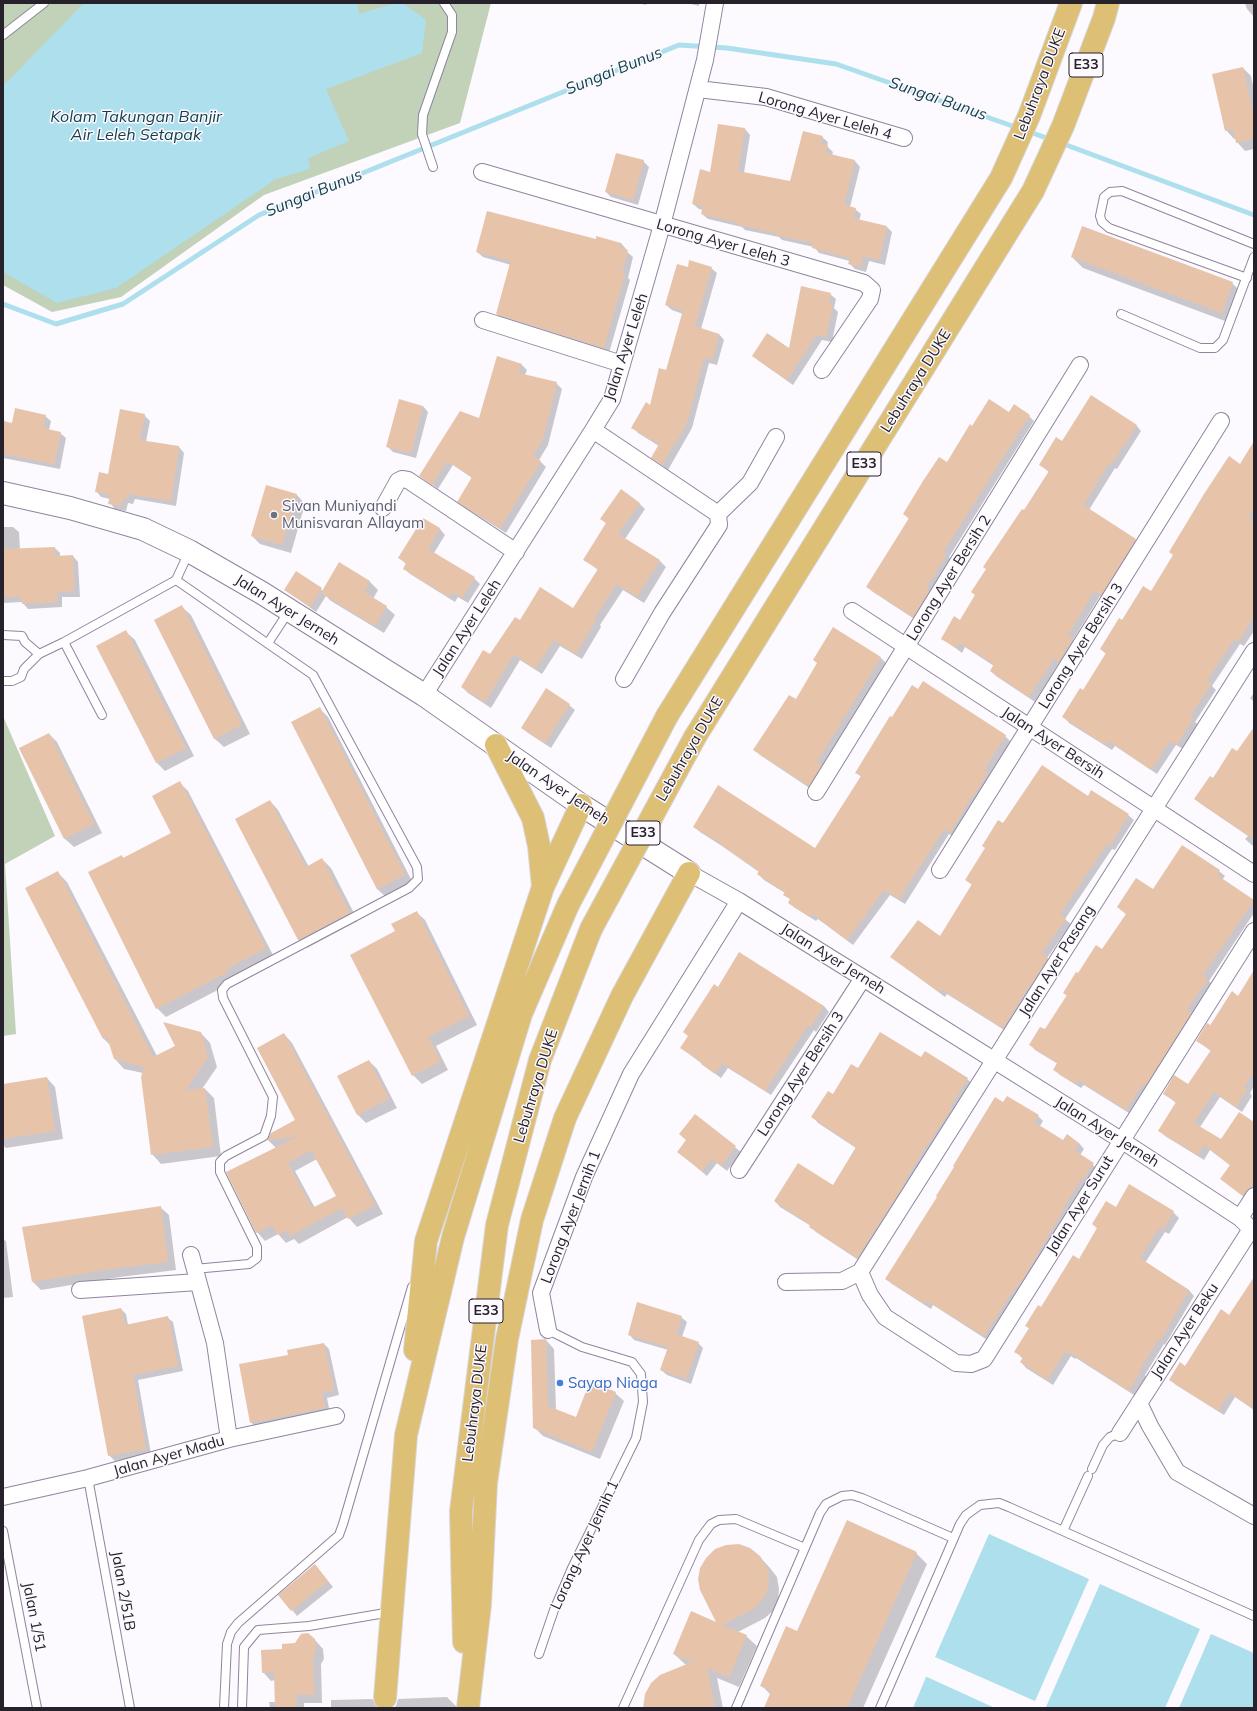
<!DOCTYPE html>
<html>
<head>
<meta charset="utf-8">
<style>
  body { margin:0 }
  #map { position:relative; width:1257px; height:1711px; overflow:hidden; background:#fcf9ff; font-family:Mulish,sans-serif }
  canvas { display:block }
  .frame { position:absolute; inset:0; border:4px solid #26212b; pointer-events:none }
</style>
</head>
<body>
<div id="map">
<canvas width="1257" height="1711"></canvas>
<div class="frame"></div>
</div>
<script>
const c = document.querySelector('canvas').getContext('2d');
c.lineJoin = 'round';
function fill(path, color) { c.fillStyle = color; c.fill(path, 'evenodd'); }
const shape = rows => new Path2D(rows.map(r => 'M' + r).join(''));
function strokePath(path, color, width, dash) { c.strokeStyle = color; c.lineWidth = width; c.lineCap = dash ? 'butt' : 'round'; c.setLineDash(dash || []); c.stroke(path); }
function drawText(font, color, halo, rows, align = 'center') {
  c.font = font + ' Mulish,sans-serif'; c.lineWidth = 3; c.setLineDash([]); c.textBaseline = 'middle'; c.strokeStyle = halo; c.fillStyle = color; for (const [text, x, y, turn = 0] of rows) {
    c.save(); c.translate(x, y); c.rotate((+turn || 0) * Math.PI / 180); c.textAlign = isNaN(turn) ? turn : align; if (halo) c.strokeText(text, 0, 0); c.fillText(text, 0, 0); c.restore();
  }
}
const green = shape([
  [3,3,491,3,460,123,264,195,121,297,52,312,3,285],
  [3,716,55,836,5,864,16,1034,3,1036]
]);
const water = shape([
  [84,3,357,3,359,14,396,3,403,3,426,20,422,53,326,89,349,141,308,158,310,169,276,179,116,288,57,303,3,272,3,86],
  [989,1534,1089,1579,1035,1701,935,1657],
  [1100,1584,1200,1629,1165,1708,1049,1708,1046,1707],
  [1211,1634,1254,1653,1254,1708,1179,1708],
  [926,1677,927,1677,995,1708,913,1708]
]);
const shadow = shape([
  [638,3,647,3,646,5],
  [687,3,699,3,699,6],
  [1245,3,1254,3,1254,17,1247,9],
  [1243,68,1251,76,1254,90,1254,149,1245,151,1237,142,1236,138,1234,139,1226,130],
  [745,129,750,135,744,173,791,183,822,137,828,142,827,146,833,152,832,155,855,161,860,167,850,207,855,209,861,214,859,221,887,227,892,232,885,265,869,261,866,272,855,269,849,263,850,261,819,253,814,247,782,240,779,237,745,230,742,227,708,219,702,214,703,210,699,209,693,204,711,173],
  [643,161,649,167,638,205,611,197,606,192],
  [596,240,621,243,626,249,626,251,633,257,628,278,630,280,609,353,502,319,497,314,511,265,483,257,477,252],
  [1072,257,1232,283,1244,295,1233,324,1083,268],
  [711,268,717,273,701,329,719,334,724,340,717,365,709,363,692,428,668,470,652,457,659,446,638,433,633,427,650,406,667,372,683,314,672,310,666,305,688,269],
  [830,294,836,299,834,308,838,312,832,342,822,340,793,385,759,361,753,355,790,350],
  [521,364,527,370,525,375,556,383,562,389,548,445,539,460,546,467,506,533,464,507,459,501,472,478,453,465,438,489,421,476,480,420],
  [423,406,428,412,416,458,393,452,387,446],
  [1009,413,1029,416,1034,421,949,557,952,561,919,622,873,592,868,587,909,519,904,514,947,463,972,427],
  [144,415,150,421,146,442,179,447,184,453,176,506,135,499,133,504,128,503,126,511,115,509,110,503,110,499,101,497,96,491,109,475],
  [45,416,51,421,49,430,60,433,66,438,60,469,3,458,3,420,13,426],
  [1136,425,1141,431,1117,469,1115,468,1089,510,1135,540,1141,545,1107,600,1100,596,1073,640,1078,645,1064,666,1059,663,1035,702,996,676,991,671,994,666,965,647,962,653,942,638,960,621,1024,511,1049,472,1040,465,1062,442],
  [1254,443,1254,631,1244,646,1240,644,1212,686,1216,690,1195,722,1198,724,1183,749,1176,745,1157,774,1115,746,1112,750,1069,723,1064,717,1083,691,1106,654,1101,649,1122,621,1151,592,1241,465],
  [267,486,297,495,305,504,291,553,260,544,252,536],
  [639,503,645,509,625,539,660,561,666,567,644,603,623,590,600,625,601,627,582,659,560,646,542,674,520,660,491,708,468,693,462,687,520,622,573,609,598,570,584,559,607,524,602,519],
  [423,519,440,529,445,535,434,553,474,578,480,584,468,603,458,597,455,602,410,574,404,568,407,565,400,558],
  [3,527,13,527,19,532,20,549,55,548,60,553,60,557,73,556,78,562,80,597,62,597,62,607,28,609,22,602,3,603],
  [339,564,370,582,378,590,373,599,386,607,395,615,384,633,331,601,326,596,316,612,286,590,297,573,323,591],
  [182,607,191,615,250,734,224,747,215,739,155,620],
  [833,629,881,658,886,663,822,767,814,791,760,755,754,749,796,700,818,664],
  [126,632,135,640,194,756,165,771,157,763,98,646],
  [923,682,1005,736,1011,742,989,775,993,779,955,837,949,834,905,904,890,895,853,945,818,919,816,921,795,908,789,903,791,900,785,893,764,880,758,874,759,872,722,846,700,832,694,827,815,850,861,777,857,772,892,719,918,690],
  [1254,693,1254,702,1250,698],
  [569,705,575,710,551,748,528,733,522,728],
  [319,708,328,717,413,883,386,897,377,889,292,722],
  [1254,729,1254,847,1245,839,1248,836,1201,804,1196,799,1237,753],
  [49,734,57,742,102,833,74,847,65,839,20,748],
  [180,783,188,791,274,957,235,981,166,1017,157,1008,123,859,172,834],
  [1088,797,1128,815,1134,820,1115,850,1112,849,1065,919,1071,924,1047,958,1053,964,1009,1033,947,994,945,997,891,957,940,938,972,885,966,880,1003,824],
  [270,801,278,810,309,867,322,859,331,868,358,921,307,948,299,940,236,819],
  [1219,871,1225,876,1222,880,1254,901,1254,913,1209,981,1213,985,1132,1115,1084,1085,1081,1088,1060,1075,1054,1069,1058,1064,1035,1050,1030,1044,1045,1031,1067,996,1064,993,1078,975,1103,951,1127,915,1118,907,1154,890],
  [57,872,67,882,157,1056,201,1033,210,1043,217,1067,202,1089,205,1089,214,1098,221,1156,161,1164,152,1154,143,1073,124,1069,115,1059,111,1046,104,1039,26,889],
  [416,912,425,920,477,1025,436,1046,448,1070,422,1084,413,1075,397,932],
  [1254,972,1254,1086,1250,1093,1252,1096,1242,1112,1220,1097,1200,1127,1221,1140,1254,1124,1254,1195,1249,1201,1221,1179,1231,1166,1210,1150,1204,1160,1165,1136,1159,1130,1176,1103,1164,1093,1189,1086,1211,1051,1197,1041,1239,997],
  [718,988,824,1006,829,1012,816,1032,814,1030,771,1095,728,1068,721,1078,681,1048],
  [284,1034,292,1043,383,1214,357,1227,348,1217,299,1244,294,1239,286,1243,278,1234,265,1241,257,1232,276,1148,268,1140,272,1133,296,1120],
  [317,1159,337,1197,315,1208,295,1171],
  [922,1058,967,1079,973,1084,863,1263,816,1232,811,1226,780,1207,775,1201,833,1186,856,1148,818,1123,813,1117,858,1070],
  [369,1061,377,1069,397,1108,366,1123,358,1115,338,1076],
  [47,1078,55,1087,63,1139,6,1148,3,1145,3,1085],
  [1003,1104,1038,1116,1043,1121,1040,1126,1063,1141,1079,1143,1084,1149,1080,1155,1099,1170,989,1341,933,1305,931,1309,892,1284,886,1279],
  [695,1116,741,1152,727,1171,717,1163,707,1176,678,1152,687,1141],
  [1130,1186,1173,1212,1179,1218,1169,1234,1165,1232,1145,1263,1189,1290,1194,1296,1165,1345,1164,1344,1145,1375,1146,1377,1134,1395,1076,1358,1075,1359,1071,1356,1053,1385,1026,1368,1021,1362,1023,1359,1016,1352,1030,1329,1026,1326,1079,1260,1098,1229,1093,1224,1116,1209],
  [160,1207,169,1215,176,1270,120,1277,41,1290,33,1282],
  [3,1239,6,1241,13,1297,3,1298],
  [1254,1280,1254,1410,1235,1397,1224,1415,1176,1385,1170,1379,1185,1367,1229,1316],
  [121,1309,126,1314,128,1325,167,1317,173,1322,183,1371,138,1380,151,1454,115,1461,109,1455],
  [681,1317,687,1322,682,1337,698,1343,703,1348,691,1384,667,1375,661,1370,668,1350,634,1340,629,1334],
  [546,1340,554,1349,556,1410,576,1419,615,1393,624,1401,600,1459,543,1436,534,1427],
  [324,1344,329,1349,339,1395,327,1398,330,1413,256,1428,251,1422,289,1356],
  [916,1553,927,1564,863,1708,765,1708,771,1695,761,1685,798,1632],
  [759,1556,770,1568,777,1577,779,1589,778,1601,773,1611,765,1618,738,1632,746,1636,757,1646,739,1687,717,1678,723,1708,645,1708,686,1665,674,1654,719,1624],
  [315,1565,333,1587,297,1616,280,1595],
  [315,1640,323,1649,324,1659,321,1664,322,1703,304,1703,304,1708,270,1708,269,1702,276,1702,275,1680,271,1681,263,1672,283,1650,295,1644],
  [447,1697,458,1708,394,1708,396,1706,398,1699],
  [372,1699,381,1708,331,1708,331,1700]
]);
const stream = shape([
  [1027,131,1052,140],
  [1061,143,1254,215],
  [3,304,56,324,123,304,259,215,679,45,727,48,836,64,1018,128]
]);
const building = shape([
  [1243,67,1254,117,1254,139,1236,143,1233,129,1225,131,1212,74],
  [718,124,745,128,738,171,790,181,803,131,823,136,821,144,828,145,826,153,855,160,844,205,856,208,853,218,887,226,879,260,863,256,861,267,848,264,850,258,812,248,813,243,776,235,776,233,739,225,739,223,701,214,703,206,692,204,700,169,710,172],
  [616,153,644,160,633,200,605,192],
  [487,211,596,239,596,236,621,243,620,248,628,250,622,273,625,274,604,348,496,314,510,263,510,261,476,252],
  [1082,226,1233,282,1222,313,1071,257],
  [689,260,712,267,695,326,719,334,712,360,704,358,687,423,662,465,651,458,659,444,631,428,646,402,650,405,659,368,666,370,683,310,665,305,677,264,688,267],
  [801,286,831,293,829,304,833,305,826,337,816,335,787,380,752,356,767,333,789,348],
  [497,356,522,364,519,373,557,382,543,439,533,456,541,461,500,528,457,502,472,477,447,461,432,485,419,476,460,411,479,418],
  [1091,395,1137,425,1111,465,1109,463,1084,504,1086,505,1085,506,1136,539,1101,595,1094,591,1068,635,1073,638,1059,661,1054,658,1029,697,990,671,994,664,959,643,956,648,941,639,954,616,960,620,975,595,971,592,986,569,983,567,1022,509,1024,510,1049,471,1039,465,1056,437,1062,441],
  [399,399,423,406,411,453,386,447],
  [989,399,1009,412,1014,404,1030,415,943,552,947,554,926,588,929,591,913,617,866,587,909,518,903,514,923,481,939,457,947,462,970,424,972,426],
  [15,408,46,415,43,428,61,432,54,464,3,454,3,421,12,423],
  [120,409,145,414,140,440,179,446,171,501,129,494,128,499,123,498,121,506,108,504,110,495,95,492,99,472,108,474],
  [1254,441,1254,509,1248,518,1254,522,1254,617,1238,642,1234,639,1207,681,1211,684,1190,716,1193,718,1177,745,1170,741,1151,770,1109,741,1106,745,1062,717,1080,688,1083,690,1106,653,1100,649,1119,618,1122,620,1143,586,1151,591,1173,555,1169,552,1204,494,1229,456,1240,464],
  [266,485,297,494,282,545,251,536],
  [621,489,640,503,618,534,660,560,637,597,616,584,594,619,596,620,576,654,554,640,535,669,514,654,485,702,461,687,483,650,490,654,515,617,520,620,540,587,573,608,598,569,583,560,606,523,600,519],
  [423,518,440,528,428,549,475,577,462,598,452,592,449,597,403,569,406,563,398,558],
  [55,547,55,556,73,555,74,591,57,592,57,602,22,604,21,597,3,597,3,549],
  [339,562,370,581,364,592,387,606,375,626,321,593],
  [296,571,322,588,310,607,284,590],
  [182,605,242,725,214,739,154,620],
  [833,627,881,657,817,762,822,765,809,786,753,750,789,695,796,699,817,663,813,660],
  [126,630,186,748,156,763,96,646],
  [923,681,1006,735,984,770,988,772,971,800,970,799,950,833,944,829,899,899,884,890,847,940,812,914,810,917,788,903,790,899,783,895,785,892,757,874,759,871,721,845,722,844,693,827,718,785,815,848,861,776,855,773,890,716,892,717,912,685,918,689],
  [546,688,570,704,545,743,521,728],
  [320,707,405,875,377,889,291,722],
  [1254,727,1254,839,1194,799,1210,776,1213,778,1232,748,1237,751],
  [49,733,94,824,64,839,19,748],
  [1042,765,1088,796,1091,790,1129,814,1110,846,1107,844,1060,914,1066,918,1042,953,1048,958,1032,983,1031,983,1003,1028,941,989,939,992,890,957,918,920,940,936,972,884,965,880,985,848,982,846,998,820,1003,823],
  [180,781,266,948,226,969,228,972,156,1009,88,872,122,855,123,858,171,833,152,796],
  [270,800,306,867,322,858,350,913,298,940,235,819],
  [1182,845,1220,870,1217,875,1254,900,1203,975,1208,979,1187,1010,1191,1013,1147,1083,1145,1086,1142,1085,1126,1110,1078,1080,1076,1084,1053,1070,1057,1063,1029,1045,1040,1027,1045,1029,1067,995,1063,993,1076,972,1078,973,1096,945,1102,949,1126,914,1117,907,1136,878,1153,889],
  [58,871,153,1057,175,1046,163,1022,201,1032,208,1057,186,1090,205,1088,213,1147,151,1155,141,1077,144,1067,114,1059,107,1037,103,1039,25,888],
  [417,911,469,1016,428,1037,441,1061,412,1076,350,955,395,931,391,924],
  [739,952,824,1006,811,1027,808,1025,765,1091,722,1063,715,1074,701,1064,702,1062,680,1048,688,1036,683,1032,714,984,718,987],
  [1254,970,1254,1071,1244,1087,1247,1089,1236,1107,1214,1092,1194,1123,1221,1139,1239,1112,1254,1122,1254,1183,1243,1196,1220,1179,1230,1165,1204,1145,1198,1155,1158,1131,1176,1102,1163,1094,1174,1075,1188,1084,1211,1050,1196,1041,1207,1023,1210,1025,1211,1024,1232,991,1238,996],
  [880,1032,921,1057,925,1051,968,1078,950,1107,952,1108,925,1148,904,1182,905,1183,857,1258,809,1227,810,1225,774,1201,798,1163,833,1185,856,1147,811,1117,828,1091,833,1094,851,1064,858,1068],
  [284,1033,375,1205,348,1219,342,1208,290,1236,287,1230,277,1235,272,1225,256,1233,226,1172,297,1137,267,1140,271,1133,295,1120,257,1048],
  [311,1150,336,1196,312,1208,288,1163],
  [369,1060,389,1099,357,1115,337,1076],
  [47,1077,55,1131,3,1139,3,1084],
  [1007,1096,1039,1115,1034,1122,1063,1140,1067,1134,1079,1143,1074,1150,1094,1163,1083,1179,1082,1178,1063,1208,1064,1209,1018,1287,1016,1286,984,1336,927,1301,925,1304,885,1279,937,1197,936,1196,954,1167,953,1166,968,1141,995,1097,1003,1102],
  [695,1114,736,1146,721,1166,711,1159,702,1171,677,1152,686,1140,679,1134],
  [1129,1184,1174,1211,1163,1230,1159,1228,1140,1258,1189,1290,1160,1341,1158,1340,1140,1369,1141,1370,1129,1391,1071,1353,1070,1354,1065,1352,1047,1380,1020,1362,1023,1357,1014,1352,1029,1328,1025,1326,1038,1305,1041,1307,1073,1255,1079,1259,1097,1228,1092,1224,1106,1201,1116,1207],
  [161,1206,168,1262,111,1269,32,1282,22,1227],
  [1254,1277,1254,1409,1230,1393,1218,1411,1169,1380,1180,1362,1185,1366,1221,1309,1229,1315],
  [637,1302,682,1316,676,1334,699,1342,686,1379,660,1370,668,1347,628,1335],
  [121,1308,125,1325,168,1316,178,1366,133,1375,146,1449,108,1456,82,1316],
  [546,1339,548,1406,576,1417,590,1381,616,1392,592,1452,533,1428,531,1340],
  [324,1343,334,1390,322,1393,325,1408,250,1423,239,1364,288,1355,287,1350],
  [847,1520,917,1552,847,1708,764,1708,771,1691,760,1686,786,1626,797,1631],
  [739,1544,750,1548,760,1556,766,1566,769,1578,768,1590,762,1600,755,1608,722,1625,747,1635,729,1677,707,1668,715,1708,643,1708,645,1694,651,1683,660,1675,692,1662,673,1654,691,1611,716,1622,700,1590,698,1579,700,1568,706,1558,715,1549,726,1545],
  [315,1564,328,1581,291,1611,278,1595],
  [308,1633,315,1639,316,1650,313,1656,314,1695,296,1695,297,1708,275,1708,274,1672,262,1673,261,1650,282,1649,282,1644,295,1643,301,1634]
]);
const lane = shape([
  [3,35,44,3],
  [433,167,422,134,423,115,452,32,452,15,444,3],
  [1247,278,1109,228,1102,222,1100,216,1104,197,1110,192,1122,191,1254,244],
  [1121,314,1200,348,1215,348,1223,340,1254,257],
  [176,580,313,675,417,867,418,879,409,888,227,984,222,990,223,998,273,1097,271,1116,264,1136,226,1156,220,1162,220,1172,257,1247,257,1258,249,1264,194,1269],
  [3,635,22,636,25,642,39,654],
  [64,642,176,580,189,552],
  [268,643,289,611],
  [3,681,12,681,21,677,24,669,39,654,64,642,102,715],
  [1092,1469,1103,1445,1110,1437,1120,1433],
  [88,1478,130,1708],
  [3,1531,37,1708],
  [1063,1531,1088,1476],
  [539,1654,554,1610,572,1568,636,1438,643,1402,641,1374,632,1362,582,1347,548,1330],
  [224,1708,227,1644,231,1632,238,1623,339,1535,343,1524,412,1287],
  [242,1708,244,1647,258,1630,309,1626,391,1612],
  [623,1708,699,1540,711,1524,719,1520,736,1519,805,1548],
  [736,1708,820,1513,826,1504,842,1496,852,1495,862,1498,953,1538],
  [880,1708,960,1524,966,1515,980,1505,999,1503,1009,1507,1254,1616]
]);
const street = shape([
  [698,89,766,97,904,138],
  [482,172,864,283,872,290,870,299,822,370],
  [483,320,622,364],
  [593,430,718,514],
  [383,508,398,481,402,479,408,480,516,552],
  [718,514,750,483,776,437],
  [852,611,1254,874],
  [624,679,662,613,719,525,718,514],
  [424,695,593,430,612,399,662,225,705,60,715,3],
  [816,792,1080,365],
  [940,870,1221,421],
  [689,873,739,901,863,978,1121,1140,1240,1218,1254,1232],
  [739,1170,863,978],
  [1240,1218,1254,1196],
  [191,1255,215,1343,229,1439],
  [860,1272,1254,651],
  [786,1282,842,1281,860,1272,870,1295,885,1317,956,1363,971,1364,984,1359,1254,931],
  [80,1290,198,1282],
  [548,1330,541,1293,584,1177,631,1074,739,901],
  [1139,1403,1150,1426,1177,1472,1254,1516],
  [1120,1433,1251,1229],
  [3,1497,88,1478,229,1439,336,1416]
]);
const secondary = shape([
  [3,493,70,508,143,529,189,551,262,593,424,695,581,805,689,873]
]);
const highway = shape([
  [667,716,1001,178,1029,116,1071,3],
  [695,737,1033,191,1063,126,1104,18,1108,3],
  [496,745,533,818,539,846,543,886],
  [415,1350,426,1241,543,887,581,805],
  [464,1642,461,1511,497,1225,540,1060,591,929],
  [385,1698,406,1435,453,1237,521,1014,568,905],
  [468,1708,480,1604,486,1483,507,1339,532,1220,565,1118,622,996,689,873]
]);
const highwayBridge = shape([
  [568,905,667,716],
  [591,929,695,737]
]);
const markers = [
  [274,515,4,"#6b7280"],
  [560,1383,4,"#3f7fe0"]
];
const shields = [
  [1086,65,34],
  [864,464,34],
  [643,833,34],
  [486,1311,34]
];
const shieldNames = [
  ["E33",1086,65],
  ["E33",864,464],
  ["E33",643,833],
  ["E33",486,1311]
];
const streetNames = [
  ["Lebuhraya DUKE",1040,84,-69],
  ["Lorong Ayer Leleh 4",825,116,16],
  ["Lorong Ayer Leleh 3",723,243,16],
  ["Jalan Ayer Leleh",626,347,-72],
  ["Lebuhraya DUKE",916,381,-58],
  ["Lorong Ayer Bersih 2",949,578,-58],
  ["Jalan Ayer Jerneh",287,610,32],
  ["Jalan Ayer Leleh",467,628,-57],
  ["Lorong Ayer Bersih 3",1081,646,-58],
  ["Jalan Ayer Bersih",1053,743,33],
  ["Lebuhraya DUKE",690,749,-60],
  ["Jalan Ayer Jerneh",558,788,34],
  ["Jalan Ayer Jerneh",833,959,32],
  ["Jalan Ayer Pasang",1057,961,-58],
  ["Lorong Ayer Bersih 3",801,1074,-57],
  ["Lebuhraya DUKE",536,1086,-73],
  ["Jalan Ayer Jerneh",1107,1132,32],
  ["Jalan Ayer Surut",1080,1205,-58],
  ["Lorong Ayer Jernih 1",571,1217,-69],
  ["Jalan Ayer Beku",1185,1331,-57],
  ["Lebuhraya DUKE",475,1403,-83],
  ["Jalan Ayer Madu",169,1456,-16],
  ["Lorong Ayer Jernih 1",585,1545,-65],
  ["Jalan 2/51B",123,1591,80],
  ["Jalan 1/51",34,1617,79]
];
const worshipNames = [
  ["Sivan Muniyandi",282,506],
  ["Munisvaran Allayam",282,523]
];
const shopNames = [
  ["Sayap Niaga",568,1383]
];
const waterNames = [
  ["Sungai Bunus",614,71,-22],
  ["Sungai Bunus",938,99,19],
  ["Kolam Takungan Banjir",136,117],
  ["Air Leleh Setapak",136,135],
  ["Sungai Bunus",314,193,-22]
];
fill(green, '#c1d2b8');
fill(water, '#aedfed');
fill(shadow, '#0003');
strokePath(stream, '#aedfed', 5);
fill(building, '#e7c4a9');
strokePath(lane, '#90859e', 10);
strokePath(street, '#90859e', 18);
strokePath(secondary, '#90859e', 24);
strokePath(highway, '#d8d7d9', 24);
strokePath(lane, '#fff', 8);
strokePath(street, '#fff', 16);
strokePath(secondary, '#fff', 22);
strokePath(highway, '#ddbf76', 22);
strokePath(highwayBridge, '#d8d7d9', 24, []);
strokePath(highwayBridge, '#ddbf76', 22);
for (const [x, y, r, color] of markers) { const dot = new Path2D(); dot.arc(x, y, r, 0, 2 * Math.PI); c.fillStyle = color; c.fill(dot); strokePath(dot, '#fcf9ff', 1.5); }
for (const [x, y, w] of shields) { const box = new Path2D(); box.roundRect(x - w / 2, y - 12, w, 24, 3); c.fillStyle = '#fcf9ff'; c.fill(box); strokePath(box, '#26212b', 1); }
drawText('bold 14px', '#26212b', null, shieldNames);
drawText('15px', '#26212b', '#fcf9ff', streetNames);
drawText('15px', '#5b616d', '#fcf9ff', worshipNames, 'left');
drawText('15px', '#366cbe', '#fcf9ff', shopNames, 'left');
drawText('italic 16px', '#14404b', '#fcf9ff', waterNames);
</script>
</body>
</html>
